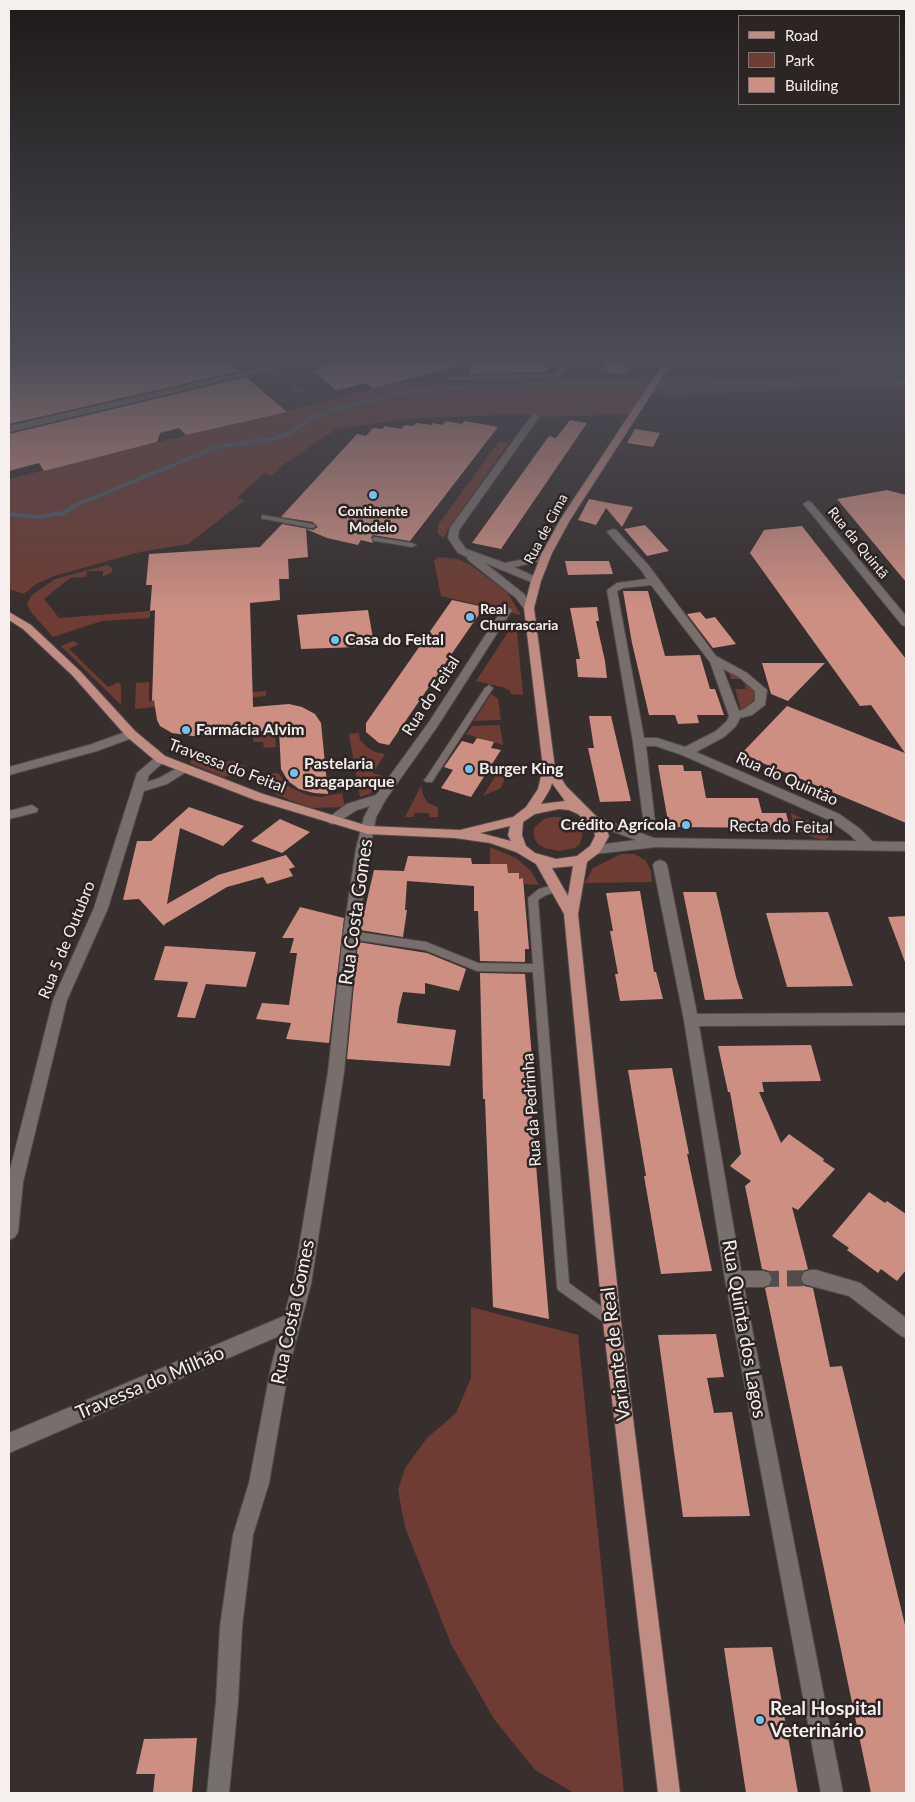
<!DOCTYPE html>
<html>
<head>
<meta charset="utf-8">
<style>
  body { margin:0 }
  #map { position:relative; width:915px; height:1802px; overflow:hidden; background:#372f2e; font-family:Lato,sans-serif }
  canvas { display:block }
  .frame { position:absolute; inset:0; border:10px solid #f5efee; pointer-events:none }
  .legend { position:absolute; left:738px; top:15px; width:162px; height:90px; box-sizing:border-box; background:#2d2524; border:1px solid #7d7675; margin:0; padding:6px 9px; list-style:none; font-size:15px; color:#f5efee }
  .legend li { display:flex; align-items:center; gap:10px; height:25px }
  .legend b { width:25px; border:1px solid #7d7675 }
</style>
</head>
<body>
<div id="map">
<canvas width="915" height="1802"></canvas>
<div class="frame"></div>
<ul class="legend">
<li><b style="height:6px;background:#c18c81"></b>Road</li>
<li><b style="height:14px;background:#6e3c33"></b>Park</li>
<li><b style="height:14px;background:#ce8f83"></b>Building</li>
</ul>
</div>
<script>
const c = document.querySelector('canvas').getContext('2d');
c.lineJoin = 'round';
function fill(path, color) { c.fillStyle = color; c.fill(path, 'evenodd'); }
const shape = rows => new Path2D(rows.map(r => 'M' + r).join(''));
function strokePath(path, color, width, dash) { c.strokeStyle = color; c.lineWidth = width; c.lineCap = dash ? 'butt' : 'round'; c.setLineDash(dash || []); c.stroke(path); }
function drawText(font, color, halo, rows, align = 'center') {
  c.font = font + ' Lato,sans-serif'; c.lineWidth = 5; c.setLineDash([]); c.textBaseline = 'middle'; c.strokeStyle = halo; c.fillStyle = color; for (const [text, x, y, turn = 0] of rows) {
    c.save(); c.translate(x, y); c.rotate((+turn || 0) * Math.PI / 180); c.textAlign = isNaN(turn) ? turn : align; if (halo) c.strokeText(text, 0, 0); c.fillText(text, 0, 0); c.restore();
  }
}
const green = shape([
  [885,359,906,359,906,388,763,391,666,396,649,390,634,414,547,417,519,414,409,419,336,429,283,465,272,475,264,473,237,498,245,500,188,544,140,552,54,576,36,584,24,594,9,589,9,479,252,419,254,420,393,383,443,383,570,378,778,377,901,369],
  [284,369,287,371,282,373,298,387,304,385,306,390,294,393,288,389,293,387,278,374,272,375,269,372,273,370],
  [499,441,509,443,448,529,444,538,438,534,438,525],
  [438,557,458,559,469,564,507,592,521,615,441,596,434,561],
  [107,565,112,568,112,572,107,575,103,576,103,571,87,571,86,577,70,578,44,599,59,618,150,611,150,618,102,621,53,637,30,611,27,603,32,595,55,579],
  [516,620,523,695,511,694,509,690,502,687,476,681],
  [73,641,79,644,69,649,108,687,119,682,121,687,121,705,61,646],
  [729,671,746,681,755,689,757,697,745,708,741,710,735,689,746,689,743,679,731,679],
  [149,682,149,701,266,691,266,696,135,709,136,683],
  [491,694,498,699,501,720,474,721],
  [500,725,503,745,466,734,472,726],
  [275,732,276,747,264,748,263,742,253,742,253,734],
  [359,733,360,740,367,747,375,752,385,754,373,773,386,777,371,793,360,797,349,734],
  [204,754,204,764,235,761,235,765,245,765,245,770,240,774,223,777,190,763,191,758],
  [504,762,504,781,501,788,483,796],
  [278,773,289,787,307,795,321,797,342,793,345,807,311,808,277,795,268,786,266,774],
  [421,786,423,795,428,803,438,807,438,817,430,817,429,813,415,813,413,817,405,817],
  [791,813,825,829,829,837,825,840,815,838,794,829],
  [552,817,560,817,575,822,583,832,580,844,575,848,559,851,544,848,538,844,534,838,534,828,544,819],
  [490,847,516,858,531,871,539,885,524,884,523,878,519,879,519,873,508,873,507,864,490,864],
  [621,854,635,854,646,861,651,871,652,882,585,883,593,868],
  [471,1307,578,1335,624,1793,574,1793,535,1770,494,1719,451,1644,405,1527,398,1490,405,1468,427,1438,456,1413,471,1378]
]);
const stream = shape([
  [9,514,39,517,63,513,76,505,217,447,272,439,288,434,313,417,347,406,413,390,527,385,631,384,665,387,738,383,906,382]
]);
const building = shape([
  [9,359,226,359,240,371,9,424],
  [346,359,468,359,468,364,373,388,366,383,336,390,314,371,320,369,316,366],
  [469,359,557,359,545,372,469,374],
  [609,359,636,359,625,375,600,371],
  [246,377,287,412,186,435,179,428,160,433,157,442,44,471,39,463,9,471,9,434],
  [570,420,587,423,501,549,472,543,549,436,556,438],
  [446,421,462,424,464,421,498,427,410,541,373,535,371,537,373,543,361,540,358,545,327,538,306,529,308,557,288,559,289,579,279,579,280,600,250,603,253,707,289,704,302,707,315,714,321,723,328,794,314,793,299,789,288,781,281,769,279,730,193,736,172,733,160,726,157,720,154,700,152,701,155,610,150,611,152,585,146,585,149,554,260,547,282,524,313,530,318,527,313,522,281,517,357,434,366,436,373,428,382,429,385,426,401,429,405,425,413,426,416,423,432,425,433,423,442,425],
  [635,429,660,433,653,447,627,443],
  [887,490,906,495,906,582,837,499],
  [589,499,609,503,633,507,622,527,606,508,596,525,578,520],
  [645,525,669,551,647,556,624,529],
  [802,526,906,659,906,823,741,754,787,706,905,753,871,705,860,706,750,553,764,530],
  [565,561,609,561,613,574,568,575],
  [623,591,648,591,665,656,700,655,710,689,715,689,724,715,697,715,699,723,678,724,675,715,649,715,632,643],
  [452,600,484,607,389,745,379,743,366,732,366,723],
  [597,607,599,621,596,621,605,661,607,678,578,677,576,659,580,659,570,608],
  [368,610,374,644,358,645,358,647,301,649,297,615],
  [700,612,706,619,715,617,736,644,713,648,687,614],
  [762,663,825,663,788,701,771,694],
  [589,716,611,716,631,801,600,802,588,748,594,748],
  [477,738,494,742,491,748,501,750,471,797,441,788,453,770,444,767,462,741,473,744],
  [658,765,683,765,684,771,701,771,706,798,758,798,762,813,786,813,790,828,669,827],
  [189,807,244,826,223,846,180,828,167,904,218,875,286,855,295,867,289,869,293,876,267,884,263,877,227,887,165,924,164,926,139,899,123,900,137,841,151,841],
  [280,819,310,832,282,853,251,841],
  [408,856,471,858,472,864,507,864,508,873,519,873,519,879,523,878,529,949,525,949,525,962,480,961,478,911,474,911,474,886,407,881,405,910,407,910,403,937,360,930,374,870,404,871],
  [640,891,654,972,656,972,663,999,620,1001,615,974,618,974,610,931,613,931,606,893],
  [683,892,716,892,736,977,743,999,705,1000],
  [300,907,344,918,329,1043,286,1039,291,1023,256,1019,262,1003,289,1005,297,953,290,953,294,938,282,938],
  [828,912,853,986,787,987,766,913],
  [906,916,906,962,905,962,888,917],
  [358,942,427,953,466,969,459,991,425,983,425,994,403,992,399,1008,397,1023,456,1030,450,1066,347,1059],
  [165,946,256,952,246,987,206,984,195,1018,177,1017,188,982,154,980],
  [480,973,525,974,532,1058,527,1058,549,1319,493,1307,485,1099,483,1099],
  [811,1045,821,1081,762,1082,764,1092,759,1092,781,1143,789,1134,824,1159,823,1161,835,1169,798,1210,792,1207,808,1269,802,1271,799,1279,804,1286,813,1288,830,1367,842,1366,906,1629,906,1793,871,1793,765,1288,771,1286,774,1278,770,1271,762,1269,745,1186,751,1181,730,1166,741,1154,730,1092,728,1092,718,1046],
  [672,1068,689,1154,687,1154,712,1271,661,1274,644,1176,646,1176,628,1070],
  [869,1192,885,1203,887,1201,906,1214,906,1270,897,1281,881,1269,878,1273,847,1250,849,1248,832,1236],
  [716,1334,724,1377,707,1378,714,1413,732,1412,750,1516,683,1517,658,1335],
  [772,1647,798,1793,746,1793,724,1648],
  [197,1738,192,1793,153,1793,155,1774,136,1774,144,1739]
]);
const minorTunnel = shape([
  [763,1279,810,1278]
]);
const service = shape([
  [262,515,312,524,316,526,312,528,265,519,262,519,262,515],
  [373,537,412,543,416,545,412,547,376,541,373,541,373,537],
  [489,685,493,688,432,782,426,782,424,780,426,778,485,688,489,685],
  [557,884,562,888,561,890,546,895,538,900,569,1283,617,1318,619,1322,617,1326,612,1328,558,1290,557,1286,533,972,477,971,425,950,350,939,346,938,345,935,346,932,350,931,426,942,478,963,533,964,528,898,539,889,557,884]
]);
const minor = shape([
  [301,359,314,359,9,432,9,426,301,359],
  [567,359,575,359,558,378,555,378,451,380,447,378,451,376,553,374,567,359],
  [535,414,539,417,459,530,458,538,466,549,505,563,535,557,543,551,551,551,551,555,542,561,514,567,540,579,541,581,540,583,536,584,485,563,524,594,534,608,529,611,525,610,516,598,468,560,467,557,458,553,448,538,450,528,532,415,535,414],
  [808,501,811,502,906,616,906,626,902,625,805,506,803,504,808,501],
  [612,529,616,530,649,566,716,656,747,673,767,690,765,705,752,715,740,718,736,726,724,737,696,752,839,814,859,828,874,843,876,846,874,849,864,849,849,834,829,820,682,755,656,746,646,746,655,822,654,825,649,826,644,825,633,742,607,590,617,583,647,579,641,570,607,532,612,529],
  [651,585,710,662,729,716,727,721,716,731,685,747,657,738,644,738,617,591,623,588,651,585],
  [723,669,739,677,755,691,755,701,744,709,739,711,723,669],
  [507,607,512,610,437,727,386,799,376,817,370,849,357,935,344,1072,311,1284,289,1367,269,1483,253,1535,242,1627,238,1702,229,1793,207,1793,216,1702,220,1627,233,1535,249,1483,271,1367,279,1336,9,1453,9,1433,284,1316,293,1284,328,1072,343,935,356,849,364,817,370,806,357,810,336,823,331,824,325,820,347,804,376,795,429,722,503,608,507,607],
  [131,730,135,731,137,734,135,737,97,751,9,775,9,767,89,745,131,730],
  [161,755,167,759,149,775,147,782,159,778,181,766,189,766,191,769,167,784,144,791,108,908,67,1000,23,1182,18,1232,15,1237,9,1240,9,1174,53,1000,94,908,137,773,157,756,161,755],
  [32,805,38,809,37,812,9,819,9,811,32,805],
  [660,860,665,862,667,865,697,1014,906,1013,906,1025,699,1026,741,1271,763,1271,769,1273,772,1279,769,1285,763,1287,744,1287,843,1793,821,1793,725,1279,684,1020,653,865,655,862,660,860],
  [810,1270,816,1270,860,1283,906,1318,906,1338,900,1335,849,1296,804,1284,801,1278,804,1272,810,1270]
]);
const tertiary = shape([
  [592,815,654,838,906,842,906,851,656,847,595,854,590,852,588,849,590,846,636,840,587,822,586,819,592,815]
]);
const primary = shape([
  [666,359,674,359,570,520,552,553,541,581,534,608,555,768,566,786,605,825,609,836,600,852,587,862,578,914,621,1322,680,1793,658,1793,603,1322,564,914,536,864,516,852,490,843,455,838,368,834,255,800,157,762,127,737,72,675,23,629,9,620,9,612,31,625,80,671,135,731,165,756,263,794,368,826,460,830,513,817,526,807,538,789,543,768,524,608,531,581,542,553,560,520,666,359],
  [552,783,565,801,541,804,550,789,552,783],
  [559,809,569,810,578,814,594,830,595,836,590,846,577,856,556,859,535,853,526,846,522,835,523,822,535,814,559,809],
  [510,826,508,835,511,841,480,833,510,826],
  [573,866,568,896,552,868,573,866]
]);
const markers = [
  [373,495,5,"#70c2f4"],
  [470,617,5,"#70c2f4"],
  [335,640,5,"#70c2f4"],
  [186,730,5,"#70c2f4"],
  [469,769,5,"#70c2f4"],
  [294,773,5,"#70c2f4"],
  [686,825,5,"#70c2f4"],
  [760,1720,5,"#70c2f4"]
];
const farPoinames = [
  ["Continente",373,511],
  ["Modelo",373,527],
  ["Real",480,609,"left"],
  ["Churrascaria",480,625,"left"]
];
const farStreetnames = [
  ["Rua de Cima",546,529,-62],
  ["Rua da Quintã",858,543,51]
];
const poiNames = [
  ["Casa do Feital",345,640],
  ["Farmácia Alvim",196,730],
  ["Pastelaria",304,764],
  ["Bragaparque",304,782],
  ["Burger King",479,769],
  ["Crédito Agrícola",676,825,"right"]
];
const streetNames = [
  ["Rua do Feital",431,696,-57],
  ["Travessa do Feital",227,766,21],
  ["Rua do Quintão",787,779,24],
  ["Recta do Feital",781,827,1],
  ["Rua 5 de Outubro",67,940,-68],
  ["Rua da Pedrinha",532,1110,-94]
];
const nearStreetnames = [
  ["Rua Costa Gomes",356,912,-82],
  ["Rua Costa Gomes",293,1312,-78],
  ["Rua Quinta dos Lagos",744,1329,80],
  ["Variante de Real",616,1354,-97],
  ["Travessa do Milhão",150,1383,-23]
];
const nearPoinames = [
  ["Real Hospital",770,1709],
  ["Veterinário",770,1731]
];
fill(green, '#6e3c33');
strokePath(stream, '#4b5d69', 4);
fill(building, '#ce8f83');
strokePath(minorTunnel, '#544c4b', 16, [16, 8]);
strokePath(service, '#524b4a', 2);
strokePath(minor, '#524b4a', 2);
strokePath(tertiary, '#524b4a', 2);
strokePath(primary, '#524b4a', 2);
fill(service, '#786f6d');
fill(minor, '#786f6d');
fill(tertiary, '#786f6d');
fill(primary, '#c18c81');
const sky = c.createLinearGradient(0, 0, 0, 611);
sky.addColorStop(0, '#1e1a19');
sky.addColorStop(0.59, '#4d4d57');
sky.addColorStop(1, '#4d4d5700');
c.fillStyle = sky;
c.fillRect(0, 0, 915, 611);
for (const [x, y, r, color] of markers) { const dot = new Path2D(); dot.arc(x, y, r, 0, 2 * Math.PI); c.fillStyle = color; c.fill(dot); strokePath(dot, '#2d2524', 2); }
drawText('bold 14px', '#f5efee', '#2d2524', farPoinames);
drawText('14px', '#f5efee', '#2d2524', farStreetnames);
drawText('bold 16px', '#f5efee', '#2d2524', poiNames, 'left');
drawText('16px', '#f5efee', '#2d2524', streetNames);
drawText('19px', '#f5efee', '#2d2524', nearStreetnames);
drawText('bold 19px', '#f5efee', '#2d2524', nearPoinames, 'left');
</script>
</body>
</html>
